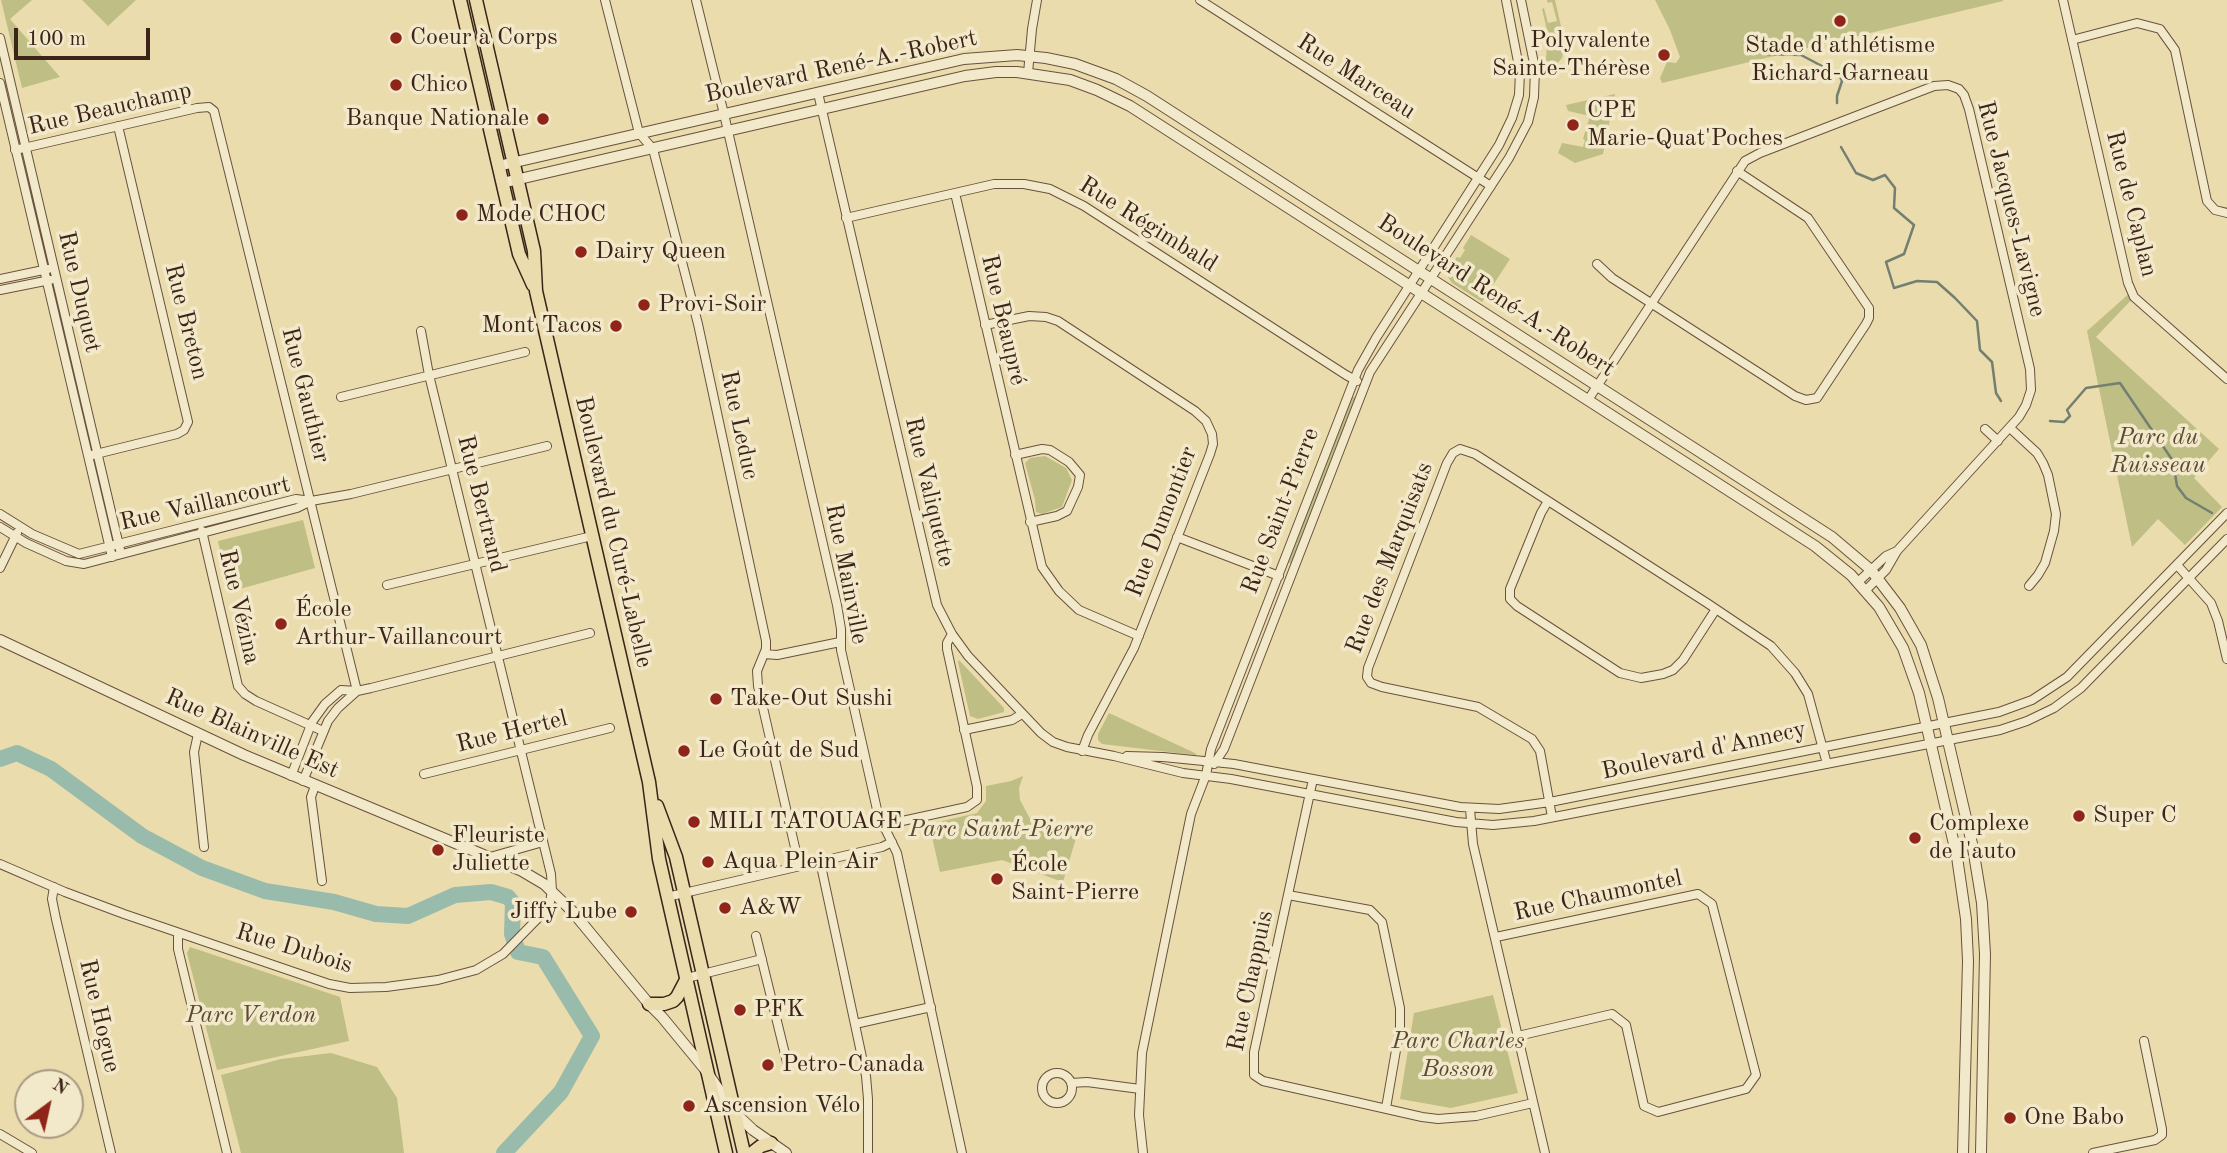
<!DOCTYPE html>
<html>
<head>
<meta charset="utf-8">
<style>
  body { margin:0 }
  #map { position:relative; width:2227px; height:1153px; overflow:hidden; background:#ebdcad; font-family:"Old Standard TT",serif }
  canvas { display:block }
  .north { position:absolute; left:14px; top:1069px; width:70px; height:70px; box-sizing:border-box; background:#f2e8ca; border:2px solid #a99a83; border-radius:50%; rotate:33deg; font-size:19px; font-weight:700; line-height:28px; text-align:center; color:#3c2419 }
  .north::after { content:''; display:block; margin:auto; width:24px; height:32px; background:#8f2418; clip-path:polygon(50% 0,100% 100%,50% 72%,0 100%) }
  .scale { position:absolute; left:14px; top:28px; width:136px; height:32px; box-sizing:border-box; border:4px solid #3c2419; border-top:0; padding-left:9px; font-size:21px; line-height:24px; white-space:nowrap; color:#3c2419; -webkit-text-stroke:5px #f2e8ca; paint-order:stroke }
</style>
</head>
<body>
<div id="map">
<canvas width="2227" height="1153"></canvas>
<div class="north">N</div>
<div class="scale">100 m</div>
</div>
<script>
const c = document.querySelector('canvas').getContext('2d');
c.lineJoin = 'round';
function fill(path, color) { c.fillStyle = color; c.fill(path, 'evenodd'); }
const shape = rows => new Path2D(rows.map(r => 'M' + r).join(''));
function strokePath(path, color, width, dash) { c.strokeStyle = color; c.lineWidth = width; c.lineCap = dash ? 'butt' : 'round'; c.setLineDash(dash || []); c.stroke(path); }
function drawText(font, color, halo, rows, align = 'center') {
  c.font = font + ' "Old Standard TT",serif'; c.lineWidth = 7; c.setLineDash([]); c.textBaseline = 'middle'; c.strokeStyle = halo; c.fillStyle = color; for (const [text, x, y, turn = 0] of rows) {
    c.save(); c.translate(x, y); c.rotate((+turn || 0) * Math.PI / 180); c.textAlign = isNaN(turn) ? turn : align; if (halo) c.strokeText(text, 0, 0); c.fillText(text, 0, 0); c.restore();
  }
}
const green = shape([
  [1,0,32,0,10,19,60,77,22,88],
  [82,0,136,0,108,26],
  [1547,0,1555,0,1565,44,1562,58,1557,64,1545,70,1548,34,1542,9,1544,8,1548,23,1557,21,1552,2,1548,3],
  [1655,0,2003,0,2003,1,1662,83,1660,78,1667,62,1676,63,1680,57,1670,30],
  [1615,94,1603,154,1575,163,1558,153,1562,143,1583,147,1585,140,1583,139,1590,116,1568,111,1566,105],
  [1471,235,1510,259,1482,302,1452,283,1448,277,1449,269,1457,257,1460,258,1465,250,1463,248],
  [2132,291,2136,295,2096,337,2219,449,2194,478,2222,507,2185,545,2158,519,2132,547,2087,331],
  [1351,396,1357,398,1292,564,1287,562],
  [1045,456,1066,468,1072,480,1062,507,1042,514,1036,512,1035,500,1025,463,1030,458],
  [303,520,315,568,229,592,218,541],
  [959,660,1004,708,1004,712,978,719,970,716,958,662],
  [1109,713,1197,754,1194,755,1102,744,1098,740,1098,734],
  [1023,776,1019,788,1020,800,1029,817,1036,823,1076,838,1063,882,1002,860,940,872,929,824,977,813,986,801,986,786,1011,781],
  [190,947,340,997,349,1041,217,1070,187,953],
  [1493,995,1518,1093,1451,1108,1400,1099,1414,1013],
  [331,1053,377,1067,397,1098,404,1153,241,1153,221,1075,281,1059]
]);
const stream = shape([
  [1753,42,1759,50,1764,54,1801,55,1839,75,1842,81,1837,96,1837,103],
  [1841,147,1856,173,1873,180,1885,175,1895,188,1894,208,1914,225,1904,254,1886,262,1894,288,1917,281,1937,282,1955,298,1977,321,1980,350,1992,362,1996,393,2001,401],
  [2050,421,2064,422,2070,416,2067,410,2086,388,2120,383,2173,461,2177,486,2186,498,2212,513]
]);
const river = shape([
  [0,759,17,753,51,769,142,836,202,868,265,891,334,902,376,914,408,916,455,895,491,892,508,897,513,903,512,934,518,952,543,957,592,1036,561,1092,504,1153]
]);
const minor = shape([
  [605,0,639,133,653,149,698,324,766,641,766,649,757,671,758,686,799,865],
  [696,0,724,114,837,605,841,629,841,650,878,814,897,853,962,1153],
  [1200,0,1491,186],
  [2063,0,2128,283,2134,297,2227,379],
  [0,38,121,554],
  [2072,40,2137,23,2160,29,2175,50,2207,201,2215,210,2227,213],
  [1028,73,1032,29,1037,0],
  [0,83,112,557],
  [818,93,937,605,952,634,968,656,1041,733,1053,742,1067,747,1114,756,1183,773,1231,779,1456,822,1493,825,1534,821,2000,730,2027,721,2054,708,2081,688,2227,539],
  [15,150,197,108,209,107,214,111,357,691],
  [955,193,1042,567,1059,591,1079,610,1139,636],
  [846,218,994,184,1024,184,1050,189,1084,206,1346,375,1357,381],
  [1597,264,1612,278,1795,396,1806,400,1817,398,1866,324,1869,318,1869,308,1808,218,1737,171],
  [0,279,48,269],
  [0,290,50,280],
  [985,325,1029,316,1046,317,1058,321,1195,411,1206,421,1212,434,1213,444,1210,454,1134,648,1088,735,1082,751],
  [341,397,525,352],
  [1588,400,1745,161,1760,153,1934,86,1948,85,1959,89,1964,95,1969,109,2030,369,2031,390,2026,405,2019,417,1897,551,1886,570,1866,590],
  [2010,428,2037,453,2043,463,2048,475,2056,514,2054,531,2045,563,2038,575,2029,586],
  [1985,429,1998,441],
  [92,455,177,434,184,430,188,422,118,126],
  [1015,455,1042,449,1050,450,1069,462,1080,475,1078,487,1067,511,1057,516,1030,522],
  [1548,501,1541,513,1510,589,1510,599,1517,606,1620,673,1641,678,1663,674,1673,670,1683,660,1716,609],
  [0,514,32,534,79,554,296,499,311,501],
  [0,527,26,543,66,561,84,564,297,508,311,501,351,494,547,446],
  [202,531,238,686,245,694,256,701,323,731],
  [1177,537,1279,576],
  [2177,565,2211,603,2218,621,2227,659],
  [0,568,17,533],
  [1858,582,1886,556,1897,551],
  [387,585,592,536],
  [764,654,777,655,840,642],
  [964,730,1012,720,1022,714],
  [198,734,194,752,204,847],
  [1127,756,1163,757,1234,764,1460,807,1499,809,1550,802,1999,712,2032,700,2067,677,2227,513],
  [1214,764,1224,749,1370,372,1509,158,1528,122,1534,97,1535,68,1521,0],
  [424,774,610,728],
  [291,776,312,722,325,704,341,690,357,691,371,688,590,633],
  [1313,779,1254,1052,1254,1075,1263,1081,1422,1117,1438,1119,1476,1116,1533,1103],
  [303,781,328,721,338,708,357,691],
  [315,786,311,797,322,881],
  [1470,809,1473,844,1545,1153],
  [1552,817,1540,751,1532,739,1478,707,1382,687,1371,683,1367,677,1368,668,1447,463,1453,453,1460,449,1475,454,1707,603,1771,646,1795,673,1808,694,1827,764],
  [884,828,893,823,967,807,977,800,977,787,947,649,947,643,952,634],
  [490,857,543,842],
  [820,861,866,1076,868,1099,868,1153],
  [0,864,65,892,124,914,329,984,350,988,386,987,438,980,476,970,503,954,549,907,552,891,551,874,429,375,421,331],
  [54,887,52,899,56,919,111,1153],
  [1288,895,1370,910,1382,922,1400,1008,1400,1027,1386,1108],
  [667,897,882,847,892,842],
  [178,933,178,949,227,1153],
  [756,936,787,1062],
  [1496,937,1698,894,1712,904,1756,1075,1746,1089,1658,1112,1644,1106,1626,1025,1612,1014,1518,1036],
  [687,978,762,959],
  [855,1024,931,1007],
  '1042 1088a15 15 0 1 1 30 0a15 15 0 1 1-30 0Z',
  [1071,1083,1087,1082,1140,1089],
  [0,1134,32,1153],
  [1143,1153,1139,1115,1142,1053,1191,814,1206,775,1211,749,1358,370,1376,338,1499,145,1512,118,1519,95,1520,72,1506,0],
  [2093,1153,2155,1140,2162,1135,2162,1129,2144,1041]
]);
const tertiary = shape([
  [498,166,964,59,1017,55,1046,58,1075,64,1116,79,1147,96,1832,537,1871,570,1900,608,1921,645,1938,698,1973,848,1982,903,1985,954,1981,1153],
  [502,183,965,76,996,72,1017,72,1070,80,1097,90,1130,106,1815,546,1851,575,1879,607,1903,648,1919,693,1957,857,1966,919,1968,961,1963,1153],
  [0,640,244,755,479,853,522,871,544,884,572,911,649,1004,662,1017,704,1068,735,1113,753,1130,786,1153]
]);
const primary = shape([
  [460,0,519,254,533,285],
  [476,0,534,251,536,291,649,782,659,859,726,1153],
  [657,806,676,857,744,1153],
  [649,1004,664,1004,673,1001,677,997,687,978],
  [752,1153,761,1146,771,1143]
]);
const markers = [
  [1840,21,7,"#8f2418"],
  [396,38,7,"#8f2418"],
  [1664,55,7,"#8f2418"],
  [396,85,7,"#8f2418"],
  [543,119,7,"#8f2418"],
  [1573,125,7,"#8f2418"],
  [462,215,7,"#8f2418"],
  [581,252,7,"#8f2418"],
  [644,305,7,"#8f2418"],
  [616,326,7,"#8f2418"],
  [281,624,7,"#8f2418"],
  [716,699,7,"#8f2418"],
  [684,751,7,"#8f2418"],
  [2079,816,7,"#8f2418"],
  [694,822,7,"#8f2418"],
  [1915,838,7,"#8f2418"],
  [438,850,7,"#8f2418"],
  [708,862,7,"#8f2418"],
  [997,879,7,"#8f2418"],
  [725,908,7,"#8f2418"],
  [631,912,7,"#8f2418"],
  [740,1010,7,"#8f2418"],
  [768,1065,7,"#8f2418"],
  [689,1106,7,"#8f2418"],
  [2010,1118,7,"#8f2418"]
];
const poiNames = [
  ["Coeur à Corps",410,38],
  ["Polyvalente",1650,41,"right"],
  ["Sainte-Thérèse",1650,69,"right"],
  ["Stade d'athlétisme",1840,46,"center"],
  ["Richard-Garneau",1840,74,"center"],
  ["Chico",410,85],
  ["CPE",1587,111],
  ["Marie-Quat'Poches",1587,139],
  ["Banque Nationale",529,119,"right"],
  ["Mode CHOC",476,215],
  ["Dairy Queen",595,252],
  ["Provi-Soir",658,305],
  ["Mont Tacos",602,326,"right"],
  ["École",295,610],
  ["Arthur-Vaillancourt",295,638],
  ["Take-Out Sushi",730,699],
  ["Le Goût de Sud",698,751],
  ["Super C",2093,816],
  ["MILI TATOUAGE",708,822],
  ["Complexe",1929,824],
  ["de l'auto",1929,852],
  ["Fleuriste",452,836],
  ["Juliette",452,864],
  ["Aqua Plein Air",722,862],
  ["École",1011,865],
  ["Saint-Pierre",1011,893],
  ["A&W",739,908],
  ["Jiffy Lube",617,912,"right"],
  ["PFK",754,1010],
  ["Petro-Canada",782,1065],
  ["Ascension Vélo",703,1106],
  ["One Babo",2024,1118]
];
const streetNames = [
  ["Boulevard René-A.-Robert",841,67,-12],
  ["Rue Marceau",1356,77,33],
  ["Rue Beauchamp",110,109,-13],
  ["Rue de Caplan",2131,204,76],
  ["Rue Jacques-Lavigne",2011,209,76],
  ["Rue Régimbald",1148,225,32],
  ["Rue Duquet",79,292,77],
  ["Boulevard René-A.-Robert",1496,296,33],
  ["Rue Beaupré",1003,320,77],
  ["Rue Breton",186,322,76],
  ["Rue Gauthier",305,395,76],
  ["Rue Leduc",739,425,78],
  ["Rue Valiquette",929,492,77],
  ["Rue Vaillancourt",205,504,-13],
  ["Rue Bertrand",481,504,76],
  ["Rue Saint-Pierre",1281,511,-69],
  ["Rue Dumontier",1162,522,-69],
  ["Boulevard du Curé-Labelle",613,532,77],
  ["Rue des Marquisats",1390,558,-69],
  ["Rue Mainville",846,574,79],
  ["Rue Vézina",239,607,77],
  ["Rue Hertel",512,732,-14],
  ["Rue Blainville Est",252,734,24],
  ["Boulevard d'Annecy",1704,751,-12],
  ["Rue Chaumontel",1598,896,-12],
  ["Rue Dubois",294,949,17],
  ["Rue Chappuis",1251,981,-78],
  ["Rue Hogue",99,1016,77]
];
const parkNames = [
  ["Parc du",2158,438],
  ["Ruisseau",2158,466],
  ["Parc Saint-Pierre",1001,830],
  ["Parc Verdon",251,1016],
  ["Parc Charles",1458,1042],
  ["Bosson",1458,1070]
];
fill(green, '#bebe85');
strokePath(stream, '#737f71', 2.5);
strokePath(river, '#98bbac', 16);
strokePath(minor, '#68523e', 10);
strokePath(tertiary, '#68523e', 12);
strokePath(primary, '#3c2419', 15);
strokePath(minor, '#f2e8ca', 8);
strokePath(tertiary, '#f2e8ca', 10);
strokePath(primary, '#ebdcad', 12);
for (const [x, y, r, color] of markers) { const dot = new Path2D(); dot.arc(x, y, r, 0, 2 * Math.PI); c.fillStyle = color; c.fill(dot); strokePath(dot, '#f2e8ca', 2.5); }
drawText('24px', '#3c2419', '#f2e8ca', poiNames, 'left');
drawText('24px', '#3c2419', '#f2e8ca', streetNames);
drawText('italic 24px', '#5c4a34', '#f2e8ca', parkNames);
</script>
</body>
</html>
